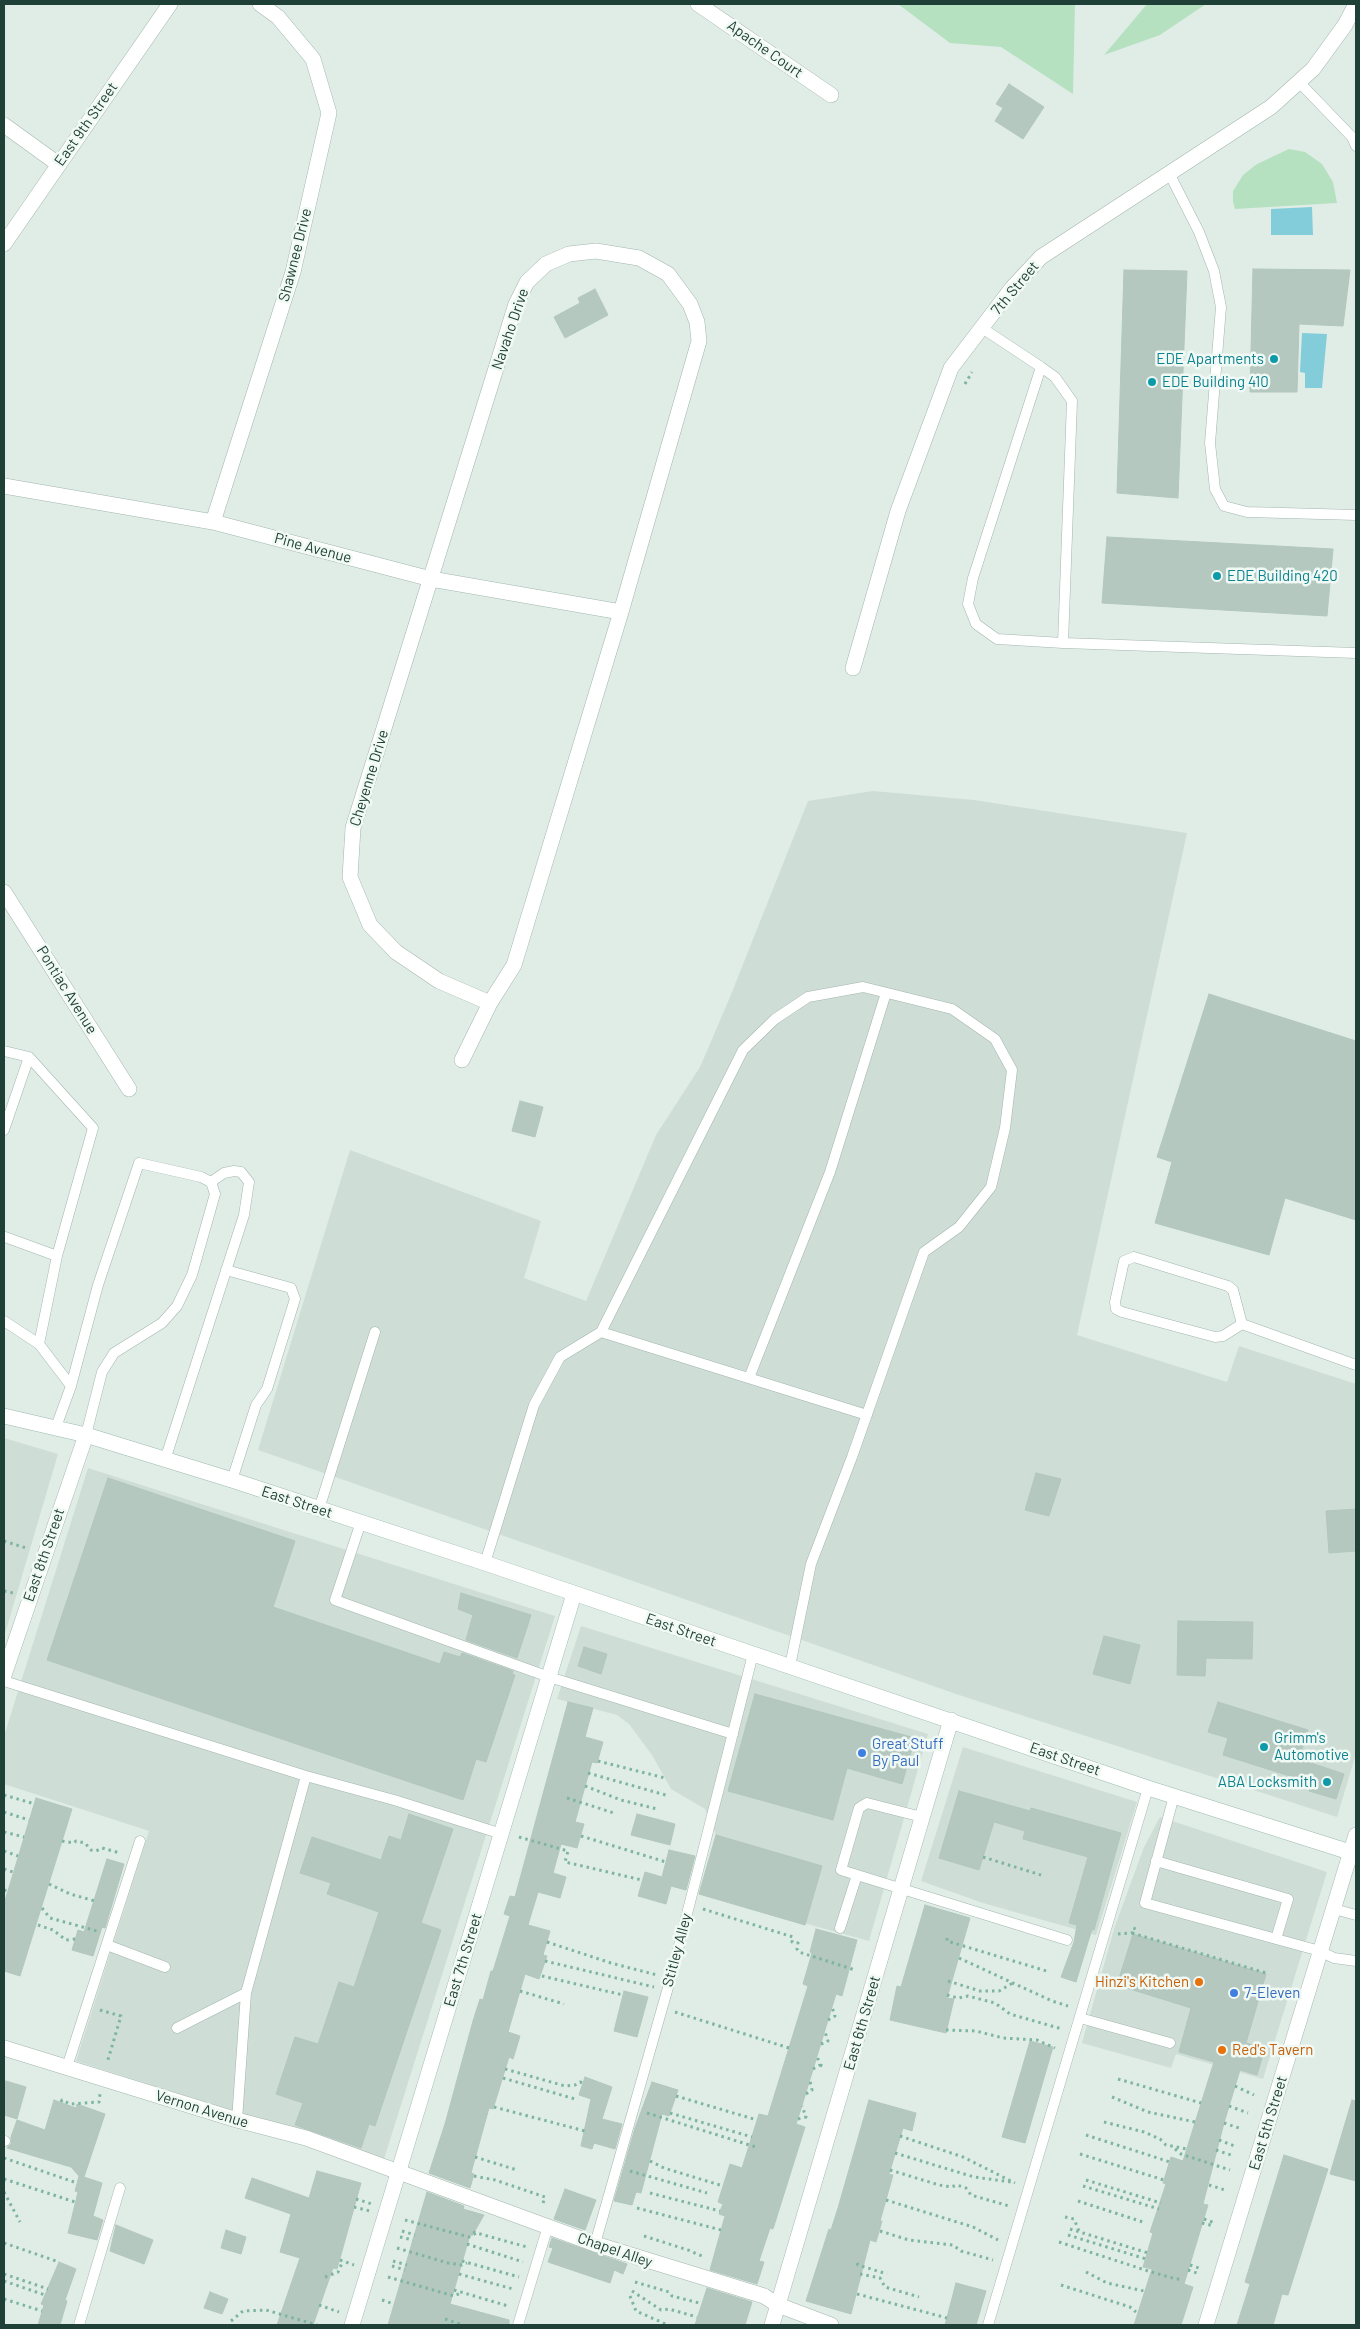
<!DOCTYPE html>
<html>
<head>
<meta charset="utf-8">
<style>
  body { margin:0 }
  #map { position:relative; width:1360px; height:2329px; overflow:hidden; background:#e0ede7; font-family:Barlow,sans-serif }
  canvas { display:block }
  .frame { position:absolute; inset:0; border:5px solid #1f4036; pointer-events:none }
</style>
</head>
<body>
<div id="map">
<canvas width="1360" height="2329"></canvas>
<div class="frame"></div>
</div>
<script>
const c = document.querySelector('canvas').getContext('2d');
c.lineJoin = 'round';
function fill(path, color) { c.fillStyle = color; c.fill(path, 'evenodd'); }
const shape = rows => new Path2D(rows.map(r => 'M' + r).join(''));
function strokePath(path, color, width, dash) { c.strokeStyle = color; c.lineWidth = width; c.lineCap = dash ? 'butt' : 'round'; c.setLineDash(dash || []); c.stroke(path); }
function drawText(font, color, halo, rows, align = 'center') {
  c.font = font + ' Barlow,sans-serif'; c.lineWidth = 5; c.setLineDash([]); c.textBaseline = 'middle'; c.strokeStyle = halo; c.fillStyle = color; for (const [text, x, y, turn = 0] of rows) {
    c.save(); c.translate(x, y); c.rotate((+turn || 0) * Math.PI / 180); c.textAlign = isNaN(turn) ? turn : align; if (halo) c.strokeText(text, 0, 0); c.fillText(text, 0, 0); c.restore();
  }
}
const built = shape([
  [873,791,974,800,1187,833,1077,1335,1227,1382,1239,1346,1356,1384,1356,1754,1337,1817,959,1695,258,1450,350,1150,541,1221,524,1278,586,1301,656,1135,700,1067,730,997,808,801],
  [4,1438,58,1454,4,1637],
  [88,1468,555,1616,384,2159,76,2061,149,1831,4,1784,4,1736],
  [581,1626,928,1734,869,1941,699,1894,716,1835,705,1809,671,1789,652,1755,629,1724,617,1715,557,1699],
  [963,1747,1137,1802,1096,1935,983,1903,921,1881],
  [1160,1817,1327,1872,1263,2079,1176,2054,1171,2068,1082,2043,1114,1929,1144,1847]
]);
const green = shape([
  [898,4,1075,4,1073,94,1001,47,950,43],
  [1147,4,1206,4,1160,35,1104,55],
  [1289,149,1305,152,1322,164,1333,182,1337,203,1235,209,1233,202,1233,191,1243,175,1257,164]
]);
const water = shape([
  [1312,207,1313,235,1271,235,1271,209],
  [1302,333,1327,334,1322,388,1305,388,1305,373,1300,372]
]);
const building = shape([
  [1009,84,1044,107,1023,139,995,121,1003,108,996,104,1009,84],
  [1253,269,1350,270,1343,326,1299,324,1297,392,1250,392,1253,269],
  [1124,270,1187,271,1178,498,1117,493,1124,270],
  [595,289,608,315,565,338,554,317,580,303,578,298,595,289],
  [1107,537,1333,549,1327,616,1102,603,1107,537],
  [1209,994,1356,1041,1356,1220,1285,1198,1269,1255,1155,1223,1172,1162,1157,1157,1209,994],
  [520,1101,543,1107,535,1137,512,1131,520,1101],
  [1036,1473,1061,1479,1049,1516,1025,1510,1036,1473],
  [108,1478,295,1541,273,1607,440,1664,444,1652,460,1657,462,1653,513,1671,512,1674,515,1675,486,1762,476,1759,463,1800,47,1660,108,1478],
  [1356,1509,1356,1551,1329,1553,1326,1511,1356,1509],
  [461,1593,531,1615,517,1658,466,1640,473,1615,458,1609,461,1593],
  [1178,1621,1253,1622,1252,1659,1206,1658,1205,1676,1177,1675,1178,1621],
  [1104,1636,1140,1645,1130,1684,1093,1674,1104,1636],
  [584,1647,607,1654,601,1674,578,1666,584,1647],
  [755,1694,915,1738,902,1784,847,1768,833,1820,728,1791,755,1694],
  [568,1702,593,1708,585,1737,603,1742,597,1763,592,1762,575,1822,584,1824,577,1848,561,1844,553,1873,566,1877,560,1898,538,1892,528,1925,550,1931,543,1955,547,1956,539,1979,525,1974,508,2032,520,2036,513,2059,509,2057,493,2109,489,2108,471,2173,474,2174,470,2188,429,2173,445,2124,473,2021,480,1999,483,2000,491,1971,493,1971,510,1916,504,1914,510,1896,515,1897,568,1702],
  [1218,1702,1308,1730,1299,1759,1344,1774,1336,1799,1309,1791,1312,1783,1223,1755,1228,1738,1208,1732,1218,1702],
  [959,1791,1030,1811,1031,1808,1121,1833,1094,1930,1092,1929,1076,1982,1061,1977,1074,1942,1077,1925,1069,1923,1088,1857,1023,1839,1025,1831,994,1822,979,1870,939,1858,959,1791],
  [36,1798,72,1809,20,1976,4,1971,4,1904,36,1798],
  [409,1814,453,1829,421,1923,441,1930,375,2126,369,2124,361,2148,295,2125,303,2103,276,2094,295,2037,318,2044,339,1982,354,1987,379,1912,327,1894,331,1883,300,1873,312,1837,381,1860,389,1836,401,1840,409,1814],
  [637,1814,675,1824,670,1845,631,1835,637,1814],
  [716,1835,822,1866,805,1925,699,1894,716,1835],
  [669,1850,695,1856,686,1890,671,1886,666,1904,638,1896,645,1872,662,1877,669,1850],
  [107,1859,124,1864,105,1928,102,1927,93,1956,72,1950,78,1930,84,1932,107,1859],
  [925,1905,970,1918,947,1998,954,1999,946,2033,890,2020,897,1986,901,1987,925,1905],
  [816,1929,857,1940,842,1996,836,1994,800,2112,796,2124,805,2127,773,2229,770,2228,759,2261,764,2262,757,2284,710,2270,725,2216,719,2214,723,2204,718,2202,730,2164,742,2168,759,2114,768,2116,808,1986,803,1984,812,1953,810,1952,816,1929],
  [1133,1934,1266,1974,1246,2043,1265,2048,1257,2075,1240,2070,1224,2123,1203,2204,1208,2205,1184,2284,1193,2287,1181,2325,1134,2325,1152,2269,1143,2267,1153,2233,1150,2232,1166,2184,1163,2183,1171,2157,1183,2161,1214,2062,1179,2052,1191,2008,1117,1985,1133,1934],
  [624,1991,648,1997,637,2037,614,2031,624,1991],
  [1030,2041,1053,2047,1025,2143,1002,2137,1030,2041],
  [585,2077,612,2087,602,2119,622,2124,615,2149,594,2143,592,2149,581,2146,591,2099,579,2095,585,2077],
  [6,2081,26,2087,17,2119,4,2115,4,2090,6,2081],
  [652,2082,678,2090,669,2116,662,2114,641,2193,636,2192,632,2205,614,2201,635,2128,652,2082],
  [54,2100,76,2108,77,2104,105,2114,84,2177,102,2183,93,2216,103,2220,97,2240,68,2233,78,2192,75,2191,79,2176,71,2167,7,2148,11,2144,11,2137,17,2120,45,2130,54,2100],
  [869,2100,916,2113,912,2131,903,2128,889,2174,893,2175,880,2221,882,2221,876,2242,870,2240,851,2314,806,2301,829,2229,831,2230,838,2208,869,2100],
  [1352,2100,1356,2101,1356,2181,1330,2174,1352,2100],
  [1284,2155,1328,2169,1288,2295,1282,2294,1273,2325,1237,2325,1250,2284,1245,2282,1284,2155],
  [317,2171,361,2183,337,2269,333,2268,313,2325,277,2325,300,2258,280,2252,291,2214,245,2198,252,2178,309,2198,317,2171],
  [565,2189,596,2200,585,2230,554,2219,565,2189],
  [427,2192,464,2206,463,2209,484,2215,472,2236,470,2235,450,2304,509,2320,509,2325,388,2325,427,2192],
  [116,2225,153,2240,144,2264,110,2251,116,2225],
  [226,2230,246,2237,241,2254,221,2248,226,2230],
  [552,2238,627,2264,623,2274,614,2270,610,2283,548,2262,553,2248,549,2247,552,2238],
  [59,2262,76,2269,65,2300,67,2301,60,2325,38,2325,44,2305,41,2304,59,2262],
  [956,2283,986,2291,976,2325,945,2325,956,2283],
  [707,2288,752,2302,745,2325,695,2325,707,2288],
  [210,2292,228,2299,222,2314,204,2308,210,2292]
]);
const path = shape([
  [965,384,972,372],
  [4,1541,26,1548],
  [4,1591,13,1593],
  [598,1761,665,1778],
  [588,1773,669,1796],
  [585,1786,621,1800,657,1809],
  [4,1795,35,1804],
  [567,1798,614,1813],
  [4,1812,29,1820],
  [4,1832,24,1837],
  [581,1836,666,1862],
  [519,1837,568,1851,565,1862,642,1880],
  [62,1841,74,1843,76,1841,85,1843,91,1850,96,1851,102,1848,120,1853],
  [4,1851,18,1856],
  [983,1857,1041,1875],
  [4,1869,13,1872],
  [49,1884,70,1894,95,1901],
  [4,1890,7,1891],
  [42,1908,50,1918,97,1931],
  [703,1909,793,1937,792,1942,798,1943,797,1949,799,1952,855,1970],
  [38,1925,53,1930,66,1940,76,1939],
  [1132,1933,1266,1973],
  [1118,1934,1132,1933,1133,1928,1136,1929],
  [947,1938,947,1941,1050,1972],
  [547,1942,611,1963,657,1975],
  [959,1958,1052,2001,1068,2006],
  [545,1961,654,1987],
  [542,1976,623,1995],
  [948,1981,980,1991,999,1991,1013,1983],
  [520,1991,564,2004],
  [947,1995,958,1998,968,1996,995,2003,1010,2014,1062,2029],
  [100,2010,121,2016,107,2063],
  [675,2012,789,2048],
  [828,2020,835,2016,832,2007],
  [946,2030,976,2031,1003,2038,1037,2040,1055,2048],
  [821,2044,828,2041,825,2032],
  [820,2065,825,2067],
  [505,2069,565,2086,575,2085,580,2082,583,2083],
  [813,2069,820,2065,817,2056],
  [503,2078,575,2099],
  [1118,2079,1201,2103],
  [1235,2086,1254,2095],
  [806,2094,812,2090,810,2081],
  [676,2096,757,2120],
  [1112,2097,1148,2112,1195,2122],
  [61,2102,62,2100,70,2104,99,2102,100,2094],
  [1229,2106,1248,2113],
  [494,2107,585,2131],
  [647,2113,756,2147],
  [670,2113,752,2137],
  [798,2119,806,2117,802,2106],
  [1104,2122,1144,2132,1160,2139,1166,2145,1187,2149],
  [1224,2123,1242,2129],
  [1086,2135,1170,2162],
  [900,2136,963,2157,1015,2183],
  [1219,2140,1237,2147],
  [1175,2149,1181,2154,1230,2170],
  [1216,2150,1234,2156],
  [895,2153,974,2177,1011,2182],
  [1080,2154,1164,2180],
  [475,2157,517,2170],
  [4,2158,77,2183],
  [650,2161,664,2168,723,2186],
  [890,2170,939,2185,951,2187,957,2185,966,2188,971,2195,1009,2206],
  [630,2171,707,2193],
  [474,2176,495,2180,545,2197,542,2206],
  [4,2179,75,2202],
  [1086,2180,1161,2203],
  [1209,2185,1225,2190],
  [1083,2186,1159,2209],
  [4,2192,20,2222],
  [650,2193,720,2211],
  [356,2199,372,2204],
  [886,2200,973,2227,998,2240],
  [1078,2201,1146,2223],
  [354,2207,370,2211],
  [637,2208,721,2230],
  [1065,2217,1074,2219,1079,2231],
  [1204,2219,1215,2223],
  [405,2220,469,2237,476,2233],
  [1202,2223,1214,2226],
  [1070,2229,1148,2253],
  [402,2231,415,2235],
  [880,2231,909,2240,953,2245,961,2251,993,2260],
  [473,2232,527,2247],
  [1068,2235,1146,2259],
  [644,2236,688,2250,704,2257],
  [400,2237,413,2240],
  [1059,2242,1148,2271,1176,2279,1182,2279],
  [4,2243,56,2261],
  [467,2244,523,2262],
  [397,2248,448,2263,462,2265,467,2263],
  [340,2260,354,2265],
  [393,2261,407,2265],
  [462,2261,519,2277],
  [857,2263,858,2265,887,2274],
  [1190,2265,1202,2269],
  [392,2266,405,2270],
  [1188,2270,1200,2274],
  [1086,2272,1107,2283,1144,2291],
  [4,2274,48,2289],
  [459,2274,513,2289],
  [860,2274,880,2278,885,2287,919,2297],
  [325,2277,338,2272,343,2261],
  [388,2277,454,2296,461,2293],
  [4,2281,45,2295],
  [635,2282,669,2292,672,2296,699,2303],
  [1061,2285,1130,2307,1136,2312],
  [454,2290,508,2306],
  [632,2291,661,2310,669,2309,697,2317],
  [857,2294,947,2318],
  [630,2296,636,2311,668,2325],
  [4,2299,42,2311],
  [382,2300,394,2304],
  [319,2305,339,2312],
  [445,2319,463,2325],
  [231,2321,243,2311,266,2310,317,2325]
]);
const service = shape([
  [1299,82,1352,137,1356,146],
  [1169,173,1199,232,1214,271,1221,307,1210,443,1215,489,1224,506,1247,512,1356,515],
  [982,328,1041,367,1055,377,1072,401,1063,643,997,639,976,624,968,604,973,578,1041,367],
  [1063,643,1356,653],
  [4,1051,29,1057],
  [4,1130,29,1057,93,1128,57,1256,5,1237],
  [1134,1257,1228,1286,1233,1290,1242,1324,1223,1336,1215,1337,1122,1312,1116,1309,1115,1302,1124,1261,1134,1257],
  [226,1270,291,1288,295,1299,267,1389,256,1405,232,1480],
  [4,1321,39,1344,71,1386,56,1427],
  [1242,1324,1356,1365],
  [601,1332,867,1415],
  [39,1344,57,1256],
  [749,1378,830,1172,886,993],
  [71,1386,98,1285,139,1163,201,1177,211,1182,215,1194,192,1275,177,1306,162,1323,114,1353,102,1372,86,1435],
  [165,1460,244,1215,249,1182,241,1172,234,1171,224,1173,211,1182],
  [319,1509,375,1332],
  [361,1522,335,1600,549,1677,733,1734],
  [485,1563,534,1405,560,1357,601,1332,743,1050,775,1019,808,997,863,987,952,1009,995,1039,1012,1070,1005,1128,991,1187,959,1227,924,1252,852,1457,811,1564,790,1666],
  [4,1681,306,1776,394,1800,502,1834],
  [1174,1796,1145,1903,1320,1951,1334,1958,1356,1961],
  [922,1817,867,1803,859,1808,841,1870,1067,1940],
  [1156,1861,1288,1899,1276,1939],
  [1334,1909,1356,1915],
  [840,1928,857,1875],
  [107,1945,165,1967],
  [1080,2018,1170,2043],
  [177,2028,246,1993],
  [67,2067,140,1841],
  [237,2120,246,1993,306,1776],
  [4,2141,5,2141],
  [595,2244,671,1977,753,1654],
  [79,2325,120,2188],
  [518,2325,548,2226],
  [988,2325,1148,1788]
]);
const minor = shape([
  [698,4,831,95],
  [4,125,58,164],
  [4,244,170,4],
  [596,251,639,258,668,274,690,304,697,322,699,341,621,612,514,965,490,1003,439,981,396,952,370,925,350,877,353,828,516,304,527,282,546,264,569,254,596,251],
  [4,486,213,522,431,579,621,612],
  [213,522,293,272,329,113,313,59,278,17,260,4],
  [853,668,898,511,951,368,1012,288,1041,257,1271,107,1313,69,1345,25,1356,4],
  [4,892,129,1089],
  [462,1060,490,1003],
  [4,1675,86,1435],
  [4,2048,237,2120,306,2138,595,2244,764,2296,778,2305,831,2325],
  [772,2325,951,1720],
  [1206,2325,1356,1835]
]);
const secondary = shape([
  [4,1416,86,1435,232,1480,485,1563,1148,1788,1356,1854],
  [352,2325,574,1594]
]);
const markers = [
  [1274,359,5,"#0f9aa8"],
  [1152,382,5,"#0f9aa8"],
  [1217,576,5,"#0f9aa8"],
  [1264,1747,5,"#0f9aa8"],
  [862,1753,5,"#3f7fe0"],
  [1327,1782,5,"#0f9aa8"],
  [1199,1982,5,"#e8710a"],
  [1234,1993,5,"#3f7fe0"],
  [1222,2050,5,"#e8710a"]
];
const streetNames = [
  ["Apache Court",765,49,35],
  ["East 9th Street",86,124,-55],
  ["Shawnee Drive",295,255,-76],
  ["7th Street",1015,288,-50],
  ["Navaho Drive",510,329,-71],
  ["Pine Avenue",313,548,15],
  ["Cheyenne Drive",369,778,-73],
  ["Pontiac Avenue",67,990,58],
  ["East Street",297,1502,18],
  ["East 8th Street",44,1555,-71],
  ["East Street",681,1630,19],
  ["East Street",1065,1759,19],
  ["Stitley Alley",677,1950,-75],
  ["East 7th Street",463,1960,-73],
  ["East 6th Street",862,2023,-74],
  ["Vernon Avenue",202,2109,17],
  ["East 5th Street",1268,2123,-73],
  ["Chapel Alley",615,2250,19]
];
const cultureNames = [
  ["EDE Apartments",1264,359,"right"],
  ["EDE Building 410",1162,382],
  ["EDE Building 420",1227,576],
  ["Grimm's",1274,1738],
  ["Automotive",1274,1755],
  ["ABA Locksmith",1317,1782,"right"]
];
const shopNames = [
  ["Great Stuff",872,1744],
  ["By Paul",872,1761],
  ["7-Eleven",1244,1993]
];
const foodNames = [
  ["Hinzi's Kitchen",1189,1982],
  ["Red's Tavern",1232,2050,"left"]
];
fill(built, '#ceddd6');
fill(green, '#b6e1c1');
fill(water, '#82cdd9');
fill(building, '#b5c8c0');
strokePath(building, '#b2c7be', 1);
strokePath(service, '#a2b6ae', 11);
strokePath(minor, '#a2b6ae', 16);
strokePath(secondary, '#9dbaaf', 16);
strokePath(path, '#7db4a2', 3, [2.5, 4]);
strokePath(service, '#fff', 10);
strokePath(minor, '#fff', 15);
strokePath(secondary, '#fff', 15);
for (const [x, y, r, color] of markers) { const dot = new Path2D(); dot.arc(x, y, r, 0, 2 * Math.PI); c.fillStyle = color; c.fill(dot); strokePath(dot, '#f1f9f5', 2); }
drawText('15px', '#1f4036', '#f1f9f5', streetNames);
drawText('15px', '#0d838f', '#f1f9f5', cultureNames, 'left');
drawText('15px', '#366cbe', '#f1f9f5', shopNames, 'left');
drawText('15px', '#c56008', '#f1f9f5', foodNames, 'right');
</script>
</body>
</html>
